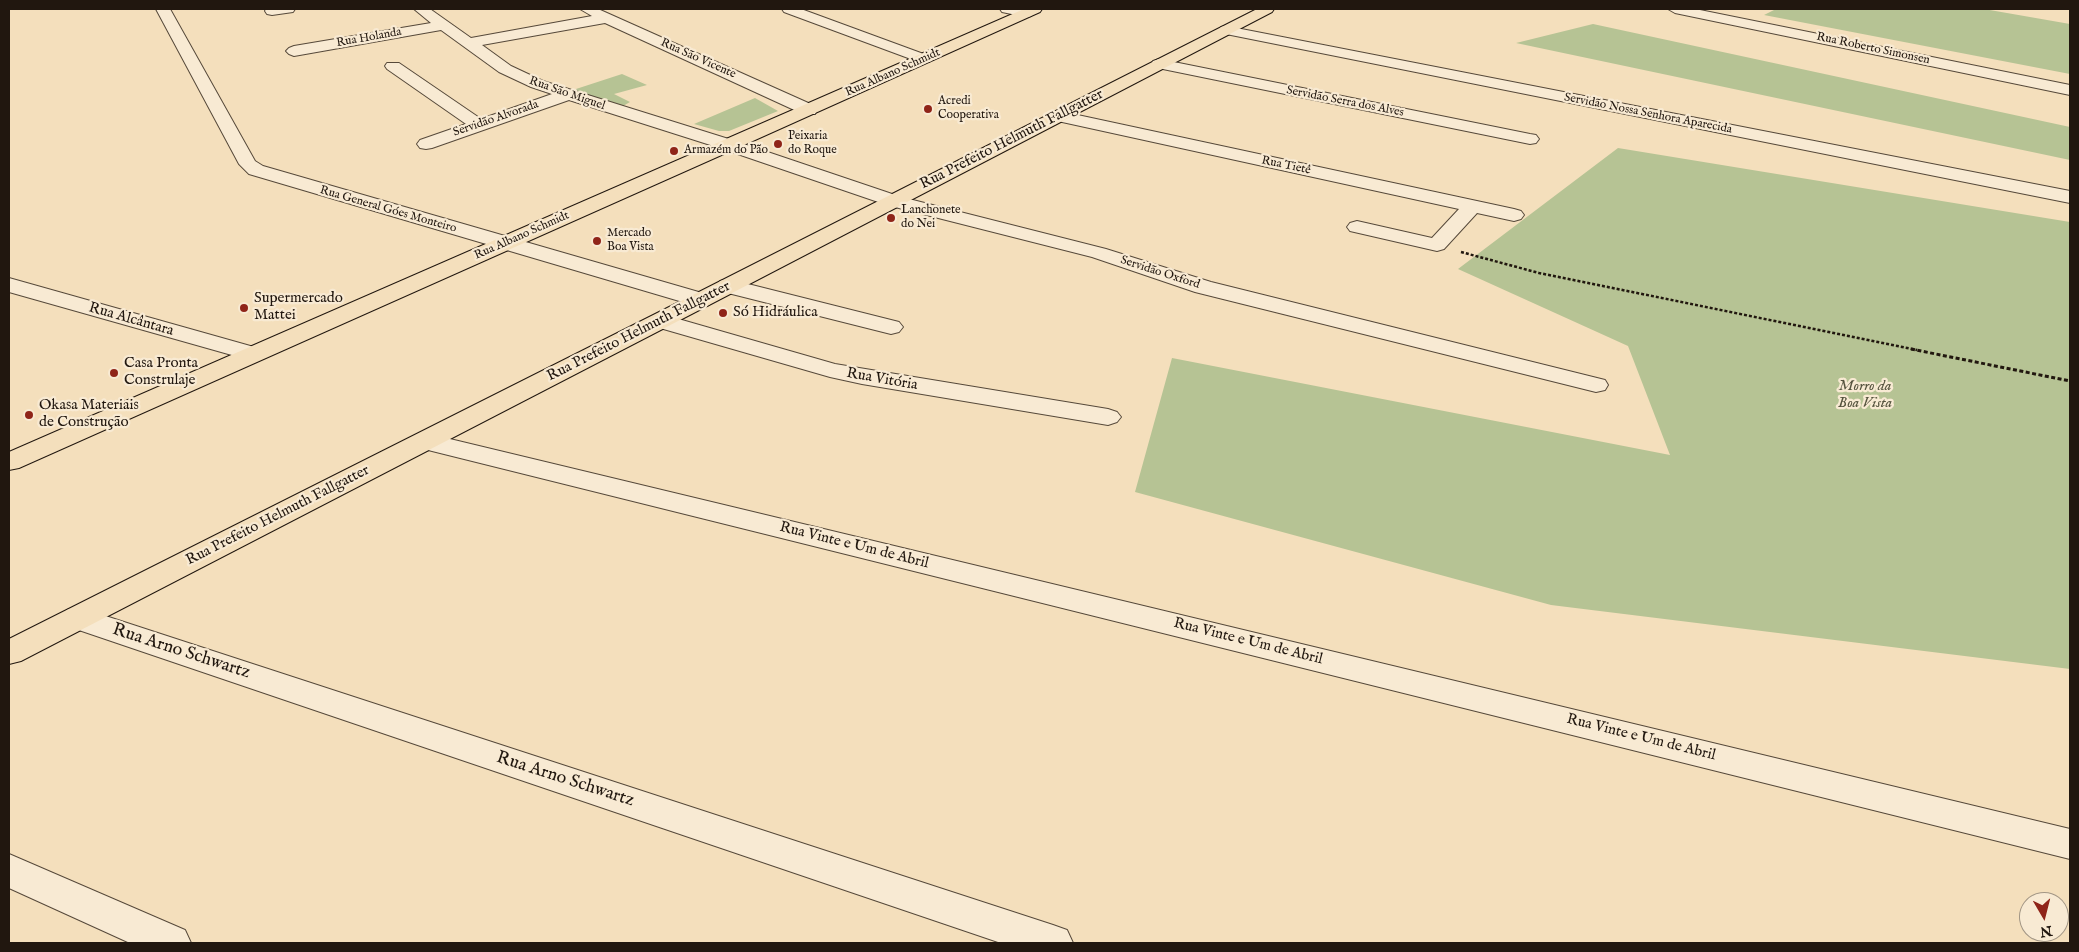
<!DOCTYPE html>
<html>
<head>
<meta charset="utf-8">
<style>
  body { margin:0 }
  #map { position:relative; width:2079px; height:952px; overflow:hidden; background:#f4dfbc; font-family:"IM FELL English",serif }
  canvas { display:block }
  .frame { position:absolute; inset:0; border:10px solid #21170f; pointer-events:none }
  .north { position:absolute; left:2019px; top:892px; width:50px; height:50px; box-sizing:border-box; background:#f8ead3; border:1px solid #a29685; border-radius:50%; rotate:172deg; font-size:14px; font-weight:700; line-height:20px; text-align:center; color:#21170f }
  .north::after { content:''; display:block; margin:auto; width:18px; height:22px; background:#8f2418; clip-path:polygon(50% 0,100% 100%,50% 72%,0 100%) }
</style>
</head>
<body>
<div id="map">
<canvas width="2079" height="952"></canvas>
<div class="frame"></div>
<div class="north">N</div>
</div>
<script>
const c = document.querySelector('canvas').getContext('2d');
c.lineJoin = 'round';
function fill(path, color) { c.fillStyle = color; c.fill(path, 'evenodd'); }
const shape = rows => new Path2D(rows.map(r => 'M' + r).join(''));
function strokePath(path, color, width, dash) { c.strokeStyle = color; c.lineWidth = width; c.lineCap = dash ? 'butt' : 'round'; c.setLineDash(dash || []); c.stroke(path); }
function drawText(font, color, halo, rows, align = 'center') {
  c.font = font + ' "IM FELL English",serif'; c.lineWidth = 4.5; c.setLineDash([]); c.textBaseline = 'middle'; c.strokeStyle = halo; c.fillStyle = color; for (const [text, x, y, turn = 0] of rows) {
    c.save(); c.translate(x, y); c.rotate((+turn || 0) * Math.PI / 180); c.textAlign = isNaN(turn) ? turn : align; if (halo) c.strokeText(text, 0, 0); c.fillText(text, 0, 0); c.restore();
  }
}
const green = shape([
  [1776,9,1984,9,2070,24,2070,74,1764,15],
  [1593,24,2070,127,2070,160,1516,43],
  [622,74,647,85,614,94,630,102,623,106,576,91,576,89],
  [755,98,778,111,729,131,719,131,694,124],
  [1618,148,2070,222,2070,669,1551,605,1135,492,1172,358,1670,455,1628,346,1458,269]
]);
const pathFar1 = shape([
  [1461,252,1539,273,1917,350]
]);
const path = shape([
  [1911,349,2070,381]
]);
const minor = shape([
  [156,9,170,9,255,161,263,166,709,295,712,300,709,305,701,307,693,305,249,174,239,164,156,9],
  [266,9,295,9,293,12,272,15,267,14,265,11,266,9],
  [414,9,430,9,471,38,592,16,580,9,598,9,815,106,817,110,815,114,803,114,605,23,482,45,511,66,543,81,735,141,901,197,1106,249,1211,282,1605,380,1608,385,1605,390,1596,392,1195,292,1092,257,887,205,723,149,569,100,432,148,426,149,420,148,417,144,420,140,466,124,387,69,385,66,387,63,399,63,481,119,552,94,531,87,499,72,441,30,294,56,289,54,286,51,289,48,294,46,431,23,414,9],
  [782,9,801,9,929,56,932,59,929,62,919,62,784,12,782,9],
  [1000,9,1026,9,1031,10,1033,13,1031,16,1026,17,1002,12,1000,9],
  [1668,9,1695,9,2070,85,2070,95,1675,13,1668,9],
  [1226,26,2070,191,2070,203,1221,33,1219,30,1221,27,1226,26],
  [1159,59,1530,134,1536,135,1539,139,1536,143,1530,144,1153,67,1151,64,1153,61,1159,59],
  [1059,111,1514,209,1521,211,1524,215,1521,219,1514,221,1477,213,1444,249,1437,251,1350,231,1347,227,1350,223,1357,221,1432,238,1459,209,1053,120,1050,116,1053,112,1059,111],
  [9,278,261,349,265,354,261,359,253,361,9,292,9,278],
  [728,279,899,322,903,327,899,332,891,334,720,291,717,286,720,281,728,279],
  [661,314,835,364,1108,409,1117,412,1121,417,1117,422,1108,425,862,384,830,377,653,326,649,321,653,316,661,314],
  [425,433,2070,829,2070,859,416,447,412,441,416,435,425,433],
  [78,607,1053,925,1067,930,1073,943,1001,943,67,626,62,618,67,610,78,607],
  [9,854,185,930,191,943,130,943,9,888,9,854]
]);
const primary = shape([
  [1024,9,1042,9,1040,12,735,149,19,468,9,470,9,452,1024,9],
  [1257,9,1274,9,1272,12,709,305,21,661,9,664,9,639,693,295,1257,9]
]);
const markers = [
  [928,109,5,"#8f2418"],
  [778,144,5,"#8f2418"],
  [674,151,5,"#8f2418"],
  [891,218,5,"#8f2418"],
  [597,241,5,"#8f2418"],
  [244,308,5,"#8f2418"],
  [723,313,5,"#8f2418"],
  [114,373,5,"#8f2418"],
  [29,415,5,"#8f2418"]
];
const farStreetnames = [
  ["Rua Holanda",369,38,-10],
  ["Rua Roberto Simonsen",1873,49,12],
  ["Rua São Vicente",698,59,24],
  ["Rua Albano Schmidt",893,73,-24],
  ["Rua São Miguel",567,94,19],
  ["Servidão Serra dos Alves",1345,102,11],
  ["Servidão Nossa Senhora Aparecida",1648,114,11],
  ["Servidão Alvorada",496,119,-19],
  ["Rua Tietê",1286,166,12],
  ["Rua General Góes Monteiro",388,210,16],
  ["Rua Albano Schmidt",522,236,-24],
  ["Servidão Oxford",1160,273,18]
];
const farPoinames = [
  ["Acredi",938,102],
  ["Cooperativa",938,116],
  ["Peixaria",788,137],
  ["do Roque",788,151],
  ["Armazém do Pão",684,151],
  ["Lanchonete",901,211],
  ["do Nei",901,225],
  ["Mercado",607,234],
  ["Boa Vista",607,248]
];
const streetNames = [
  ["Rua Prefeito Helmuth Fallgatter",1012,140,-27],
  ["Rua Alcântara",131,320,16],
  ["Rua Prefeito Helmuth Fallgatter",639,332,-27],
  ["Rua Vitória",882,380,10],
  ["Rua Prefeito Helmuth Fallgatter",278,516,-27],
  ["Rua Vinte e Um de Abril",854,546,14],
  ["Rua Vinte e Um de Abril",1248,642,14],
  ["Rua Vinte e Um de Abril",1641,738,14]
];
const poiNames = [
  ["Supermercado",254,299],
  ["Mattei",254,316],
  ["Só Hidráulica",733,313],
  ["Casa Pronta",124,364],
  ["Construlaje",124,381],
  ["Okasa Materiais",39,406],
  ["de Construção",39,423]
];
const parkNames = [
  ["Morro da",1865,387],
  ["Boa Vista",1865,404]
];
const nearStreetnames = [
  ["Rua Arno Schwartz",181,652,18],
  ["Rua Arno Schwartz",565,780,18]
];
fill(green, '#b6c394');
strokePath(minor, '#56493a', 2);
strokePath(primary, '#21170f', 2);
strokePath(pathFar1, '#21170f', 2.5, [3, 2]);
strokePath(path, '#21170f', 3, [4, 2.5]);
fill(minor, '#f8ead3');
fill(primary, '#f4dfbc');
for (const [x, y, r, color] of markers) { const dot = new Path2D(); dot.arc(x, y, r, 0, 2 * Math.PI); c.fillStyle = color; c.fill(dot); strokePath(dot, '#f8ead3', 2); }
drawText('12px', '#21170f', '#f8ead3', farStreetnames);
drawText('12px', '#21170f', '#f8ead3', farPoinames, 'left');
drawText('15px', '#21170f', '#f8ead3', streetNames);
drawText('15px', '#21170f', '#f8ead3', poiNames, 'left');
drawText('italic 15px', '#55533e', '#f8ead3', parkNames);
drawText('18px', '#21170f', '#f8ead3', nearStreetnames);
</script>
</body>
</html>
